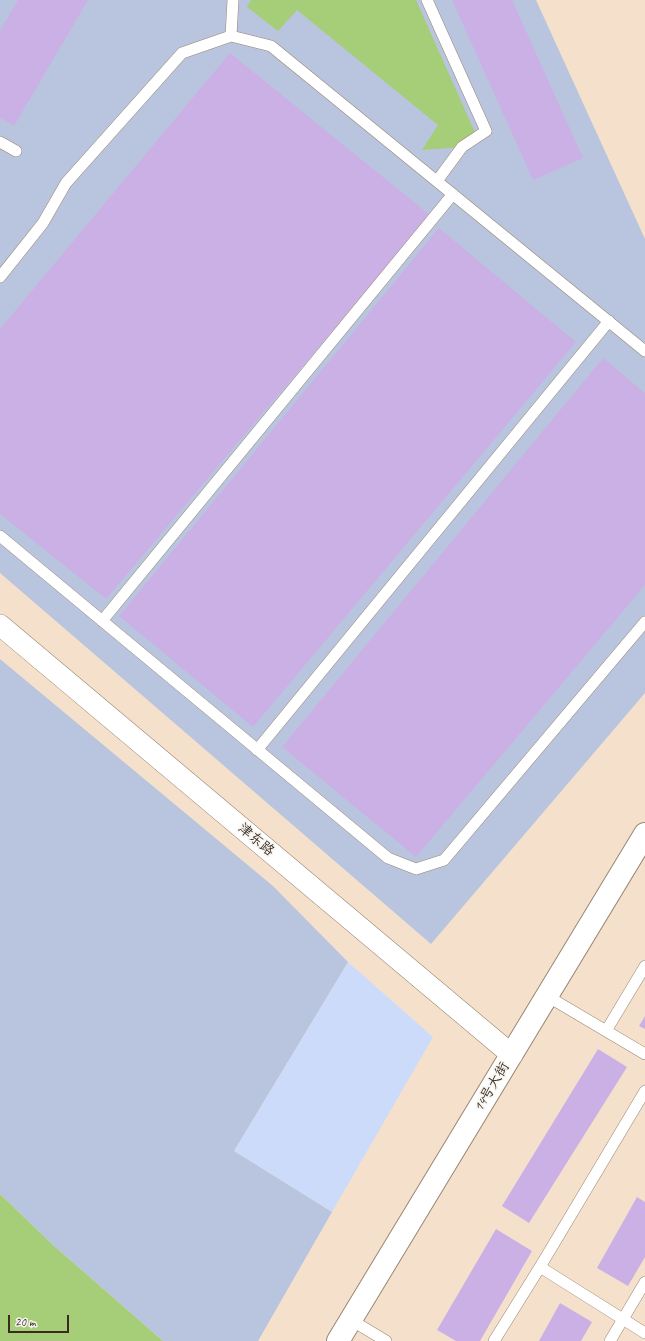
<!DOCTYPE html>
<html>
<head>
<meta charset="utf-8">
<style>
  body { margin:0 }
  #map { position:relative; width:645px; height:1341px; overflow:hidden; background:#f5e1cb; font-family:Caveat,sans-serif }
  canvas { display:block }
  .scale { position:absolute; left:8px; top:1315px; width:61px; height:18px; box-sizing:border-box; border:2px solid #3b2a1e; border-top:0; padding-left:5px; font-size:12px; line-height:14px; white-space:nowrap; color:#3b2a1e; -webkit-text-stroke:3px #f6f6f2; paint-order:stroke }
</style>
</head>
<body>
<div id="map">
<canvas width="645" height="1341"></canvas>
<div class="scale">20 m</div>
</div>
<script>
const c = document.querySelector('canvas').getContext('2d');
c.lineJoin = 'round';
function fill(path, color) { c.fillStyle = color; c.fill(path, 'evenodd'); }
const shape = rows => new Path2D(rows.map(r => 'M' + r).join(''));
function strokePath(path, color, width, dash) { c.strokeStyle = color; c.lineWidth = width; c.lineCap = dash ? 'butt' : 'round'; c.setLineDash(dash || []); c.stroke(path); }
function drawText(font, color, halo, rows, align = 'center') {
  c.font = font + ' Caveat,"LXGW WenKai TC",sans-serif'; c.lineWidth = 3.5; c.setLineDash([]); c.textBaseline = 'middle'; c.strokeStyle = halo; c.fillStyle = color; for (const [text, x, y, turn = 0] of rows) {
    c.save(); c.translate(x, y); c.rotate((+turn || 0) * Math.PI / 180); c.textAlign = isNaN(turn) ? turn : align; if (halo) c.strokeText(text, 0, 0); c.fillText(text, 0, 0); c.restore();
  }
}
const built = shape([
  [348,962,433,1037,332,1212,234,1151]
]);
const industrial = shape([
  [0,0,536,0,645,239,645,693,431,944,0,573],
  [0,659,273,886,348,962,234,1151,332,1212,258,1341,163,1341,54,1246,0,1194]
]);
const green = shape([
  [251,0,416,0,477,137,462,147,422,150,438,125,297,10,278,31,247,7],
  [0,1194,54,1246,163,1341,0,1341]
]);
const building = shape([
  [18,0,88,0,14,126,0,118,0,31],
  [452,0,512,0,583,158,533,180],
  [230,53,430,215,106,599,0,514,0,329],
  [439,228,576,342,253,727,119,616],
  [603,358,645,393,645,585,416,857,282,747],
  [645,1016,645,1029,639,1026],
  [598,1049,627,1067,529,1223,502,1206],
  [637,1197,645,1202,645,1257,628,1286,597,1268],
  [496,1229,532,1251,480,1341,456,1341,437,1330],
  [560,1303,592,1322,581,1341,539,1341]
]);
const service = shape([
  [427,0,486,131,462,147,437,181],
  [231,36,233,0],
  [0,142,16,151],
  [0,277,43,223,66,183,182,53,231,36,271,46,645,351],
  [0,536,388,858,416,869,444,860,645,622],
  [102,621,453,194],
  [257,750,609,321],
  [547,996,645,1054],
  [606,1031,645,966],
  [540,1267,645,1091],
  [351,1320,386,1341],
  [494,1341,540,1267,645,1333],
  [610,1341,645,1282]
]);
const minor = shape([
  [0,625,512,1055]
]);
const tertiary = shape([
  [338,1341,645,834]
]);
const streetNames = [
  ["津东路",256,840,40],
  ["14号大街",492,1087,-59]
];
fill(built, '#cddbfa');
fill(industrial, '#b9c5de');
fill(green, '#a6cd77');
fill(building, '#cbb0e6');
strokePath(service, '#988674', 12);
strokePath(minor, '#988674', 22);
strokePath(tertiary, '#988674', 24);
strokePath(service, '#fff', 11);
strokePath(minor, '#fff', 21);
strokePath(tertiary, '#fff', 22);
drawText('14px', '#3b2a1e', '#f6f6f2', streetNames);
</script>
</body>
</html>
